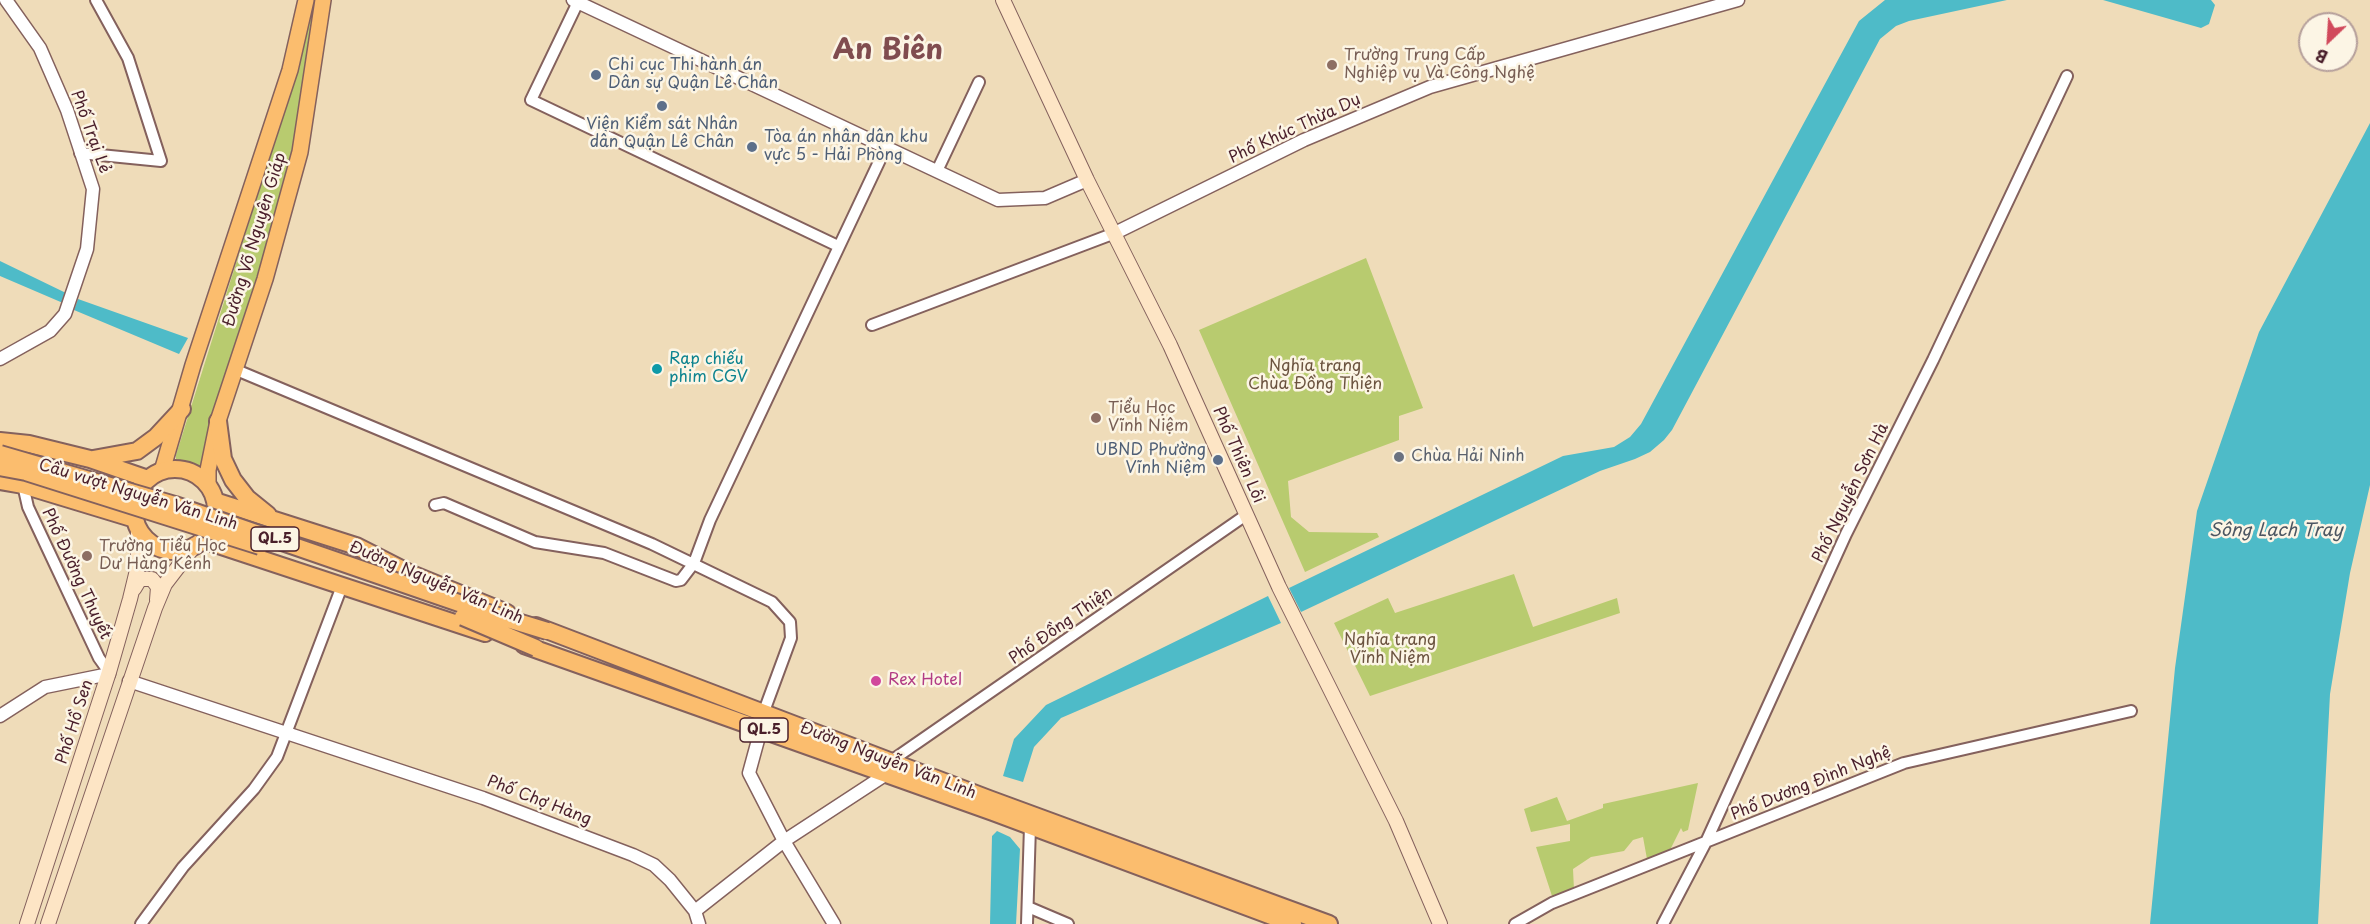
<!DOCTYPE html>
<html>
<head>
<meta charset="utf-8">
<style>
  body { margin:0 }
  #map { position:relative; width:2370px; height:924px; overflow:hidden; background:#efdcb9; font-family:"Playpen Sans",sans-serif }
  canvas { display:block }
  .north { position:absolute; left:2298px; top:12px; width:60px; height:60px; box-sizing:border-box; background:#fcf5e5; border:2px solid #b59f9b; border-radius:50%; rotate:205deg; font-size:16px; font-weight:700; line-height:24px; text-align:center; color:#4a1f2b }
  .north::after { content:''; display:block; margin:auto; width:21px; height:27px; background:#d1495b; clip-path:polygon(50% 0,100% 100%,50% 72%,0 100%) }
</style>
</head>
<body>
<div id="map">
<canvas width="2370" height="924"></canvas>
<div class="north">B</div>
</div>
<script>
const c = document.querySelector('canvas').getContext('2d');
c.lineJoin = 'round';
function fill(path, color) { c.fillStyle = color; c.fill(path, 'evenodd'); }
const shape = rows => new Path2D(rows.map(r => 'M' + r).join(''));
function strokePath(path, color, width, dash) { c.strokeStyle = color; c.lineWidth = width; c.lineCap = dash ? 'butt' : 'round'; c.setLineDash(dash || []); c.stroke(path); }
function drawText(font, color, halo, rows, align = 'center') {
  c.font = font + ' "Playpen Sans",sans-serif'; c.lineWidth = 5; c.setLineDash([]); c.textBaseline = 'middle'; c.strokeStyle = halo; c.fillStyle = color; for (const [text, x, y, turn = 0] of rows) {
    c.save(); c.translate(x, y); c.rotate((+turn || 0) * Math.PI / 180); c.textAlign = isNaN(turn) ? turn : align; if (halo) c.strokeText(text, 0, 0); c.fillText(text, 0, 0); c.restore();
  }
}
const green = shape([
  [312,0,318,0,298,139,202,465,198,467,176,459,176,455,301,56],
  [1366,258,1423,408,1399,416,1399,440,1288,481,1291,517,1309,532,1377,533,1379,537,1305,572,1199,330],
  [1514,574,1533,627,1617,598,1620,613,1370,696,1334,623,1388,598,1395,613],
  [1698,783,1688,830,1683,832,1681,828,1670,850,1647,859,1643,837,1633,840,1624,851,1591,857,1573,869,1574,890,1552,896,1536,847,1570,841,1570,824,1531,832,1524,809,1557,797,1567,821,1603,808,1603,804]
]);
const water = shape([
  [1885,0,2007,0,1909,21,1896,26,1880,39,1672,430,1664,440,1650,452,1635,459,1600,471,1301,612,1289,588,1563,456,1614,447,1630,437,1641,424,1859,21],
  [2103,0,2211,0,2215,5,2209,24,2201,28],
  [2370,123,2370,485,2350,573,2330,694,2318,924,2150,924,2175,668,2197,511,2259,332],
  [0,261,66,293,63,303,0,276],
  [78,299,188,338,179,354,74,310],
  [1268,596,1281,623,1061,718,1034,747,1023,782,1003,776,1014,739,1046,705],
  [997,831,1010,837,1020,849,1016,924,990,924,992,836]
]);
const minor = shape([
  [578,2,531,100,838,246],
  [80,153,161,161,128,58,96,0],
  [937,171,979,82],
  [872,325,1115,233],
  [234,369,652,544,772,602,790,622,791,638,763,714],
  [23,485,28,507,43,539,99,658,109,672],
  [435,505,444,503,535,542,604,553,676,581,681,580,694,563,710,520,886,147],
  [891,761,1246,515],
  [1028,907,1068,924],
  [141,924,183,867,254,789,277,757,342,586],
  [1027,924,1030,826],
  [1515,924,1552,903,1904,763,2131,711],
  [1663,924,1706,842,1846,534,1933,360,2067,76]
]);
const tertiary = shape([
  [573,0,998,200,1045,198,1087,180],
  [1115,233,1304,140,1430,87,1738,0],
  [0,359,50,331,65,314,87,249,93,189,67,110,40,48,6,0],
  [129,681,483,798,633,855,654,865,670,880,695,911,699,924],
  [0,716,45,687,109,674],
  [761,729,749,773,784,841,834,924],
  [695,911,784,841,885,775]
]);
const secondary = shape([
  [1003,0,1087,180,1170,345,1279,587,1396,821,1440,924],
  [134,589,140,579,152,579,158,587,157,600],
  [27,924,109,672,130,599,138,566,138,527],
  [48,924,155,608,165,584,195,545]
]);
const primary = shape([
  [162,471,193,365,290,70,306,0],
  [208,486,208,470,218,421,265,279,300,152,323,0]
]);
const trunk = shape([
  [218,421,223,459,233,480,247,498,268,515],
  [0,441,29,444,90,459,148,479],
  [93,459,137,451,156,437,182,409],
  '134 510a41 41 0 1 1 82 0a41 41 0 1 1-82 0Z',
  [0,481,23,485,135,519],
  [215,501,356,546,409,573,507,613],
  [203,540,485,633],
  [536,626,989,799,1329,924],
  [524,645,993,812,1293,924]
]);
const trunkBridge = shape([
  [0,454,175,505,485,612,547,631],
  [0,467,26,472,260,546],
  [463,617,536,648]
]);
const markers = [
  [1332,65,6,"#8d6e63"],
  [596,75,6,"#5c6f8a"],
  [662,106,6,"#5c6f8a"],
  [752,147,6,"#5c6f8a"],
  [657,369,6,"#0f9aa8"],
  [1096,418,6,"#8d6e63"],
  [1399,457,6,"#6b7280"],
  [1218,460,6,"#5c6f8a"],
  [87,556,6,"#8d6e63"],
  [876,681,6,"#d1479c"]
];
const shields = [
  [275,539,48],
  [764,730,48]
];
const shieldNames = [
  ["QL.5",275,539],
  ["QL.5",764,730]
];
const educationNames = [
  ["Trường Trung Cấp",1344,56],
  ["Nghiệp vụ Và Công Nghệ",1344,74],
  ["Tiểu Học",1108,409],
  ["Vĩnh Niệm",1108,427],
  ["Trường Tiểu Học",99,547],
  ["Dư Hàng Kênh",99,565]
];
const serviceNames = [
  ["Chi cục Thi hành án",608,66],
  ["Dân sự Quận Lê Chân",608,84],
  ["Viện Kiểm sát Nhân",662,125,"center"],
  ["dân Quận Lê Chân",662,143,"center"],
  ["Tòa án nhân dân khu",764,138],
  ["vực 5 - Hải Phòng",764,156],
  ["UBND Phường",1206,451,"right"],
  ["Vĩnh Niệm",1206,469,"right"]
];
const streetNames = [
  ["Phố Khúc Thừa Dụ",1295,129,-25],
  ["Phố Trại Lẻ",90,132,70],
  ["Đường Võ Nguyên Giáp",255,240,-73],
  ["Phố Thiên Lôi",1238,455,66],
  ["Phố Nguyễn Sơn Hà",1851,493,-64],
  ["Cầu vượt Nguyễn Văn Linh",138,495,17],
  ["Phố Đường Thuyết",76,574,65],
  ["Đường Nguyễn Văn Linh",436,583,23],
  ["Phố Đồng Thiện",1061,626,-35],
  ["Phố Hồ Sen",75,722,-72],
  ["Đường Nguyễn Văn Linh",888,761,21],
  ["Phố Dương Đình Nghệ",1811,784,-22],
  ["Phố Chợ Hàng",539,801,21]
];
const cultureNames = [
  ["Rạp chiếu",669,360],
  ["phim CGV",669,378]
];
const parkNames = [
  ["Nghĩa trang",1315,367],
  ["Chùa Đồng Thiện",1315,385],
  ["Nghĩa trang",1390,641],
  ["Vĩnh Niệm",1390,659]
];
const worshipNames = [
  ["Chùa Hải Ninh",1411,457]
];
const hotelNames = [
  ["Rex Hotel",888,681]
];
const waterNames = [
  ["Sông Lạch Tray",2276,531]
];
const townNames = [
  ["An Biên",888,51]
];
fill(green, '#b8cb6f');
fill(water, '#4ebbc8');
strokePath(minor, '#84615d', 14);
strokePath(tertiary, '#84615d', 15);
strokePath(secondary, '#84615d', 16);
strokePath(primary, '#84615d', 18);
strokePath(trunk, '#84615d', 20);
strokePath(minor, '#fff', 10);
strokePath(tertiary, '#fff', 12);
strokePath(secondary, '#fde5c5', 14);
strokePath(primary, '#fbbd6e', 15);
strokePath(trunk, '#fbbd6e', 16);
strokePath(trunkBridge, '#84615d', 20, []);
strokePath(trunkBridge, '#fbbd6e', 16);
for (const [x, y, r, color] of markers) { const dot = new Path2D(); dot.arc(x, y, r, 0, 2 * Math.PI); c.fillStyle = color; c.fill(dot); strokePath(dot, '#fcf5e5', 2); }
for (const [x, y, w] of shields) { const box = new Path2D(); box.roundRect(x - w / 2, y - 12, w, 24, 4.5); c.fillStyle = '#fcf5e5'; c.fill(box); strokePath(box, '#4a1f2b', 1.5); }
drawText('bold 15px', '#4a1f2b', null, shieldNames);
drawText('16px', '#785e54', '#fcf5e5', educationNames, 'left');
drawText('16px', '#4e5e75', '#fcf5e5', serviceNames, 'left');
drawText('16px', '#4a1f2b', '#fcf5e5', streetNames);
drawText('16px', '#0d838f', '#fcf5e5', cultureNames, 'left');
drawText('16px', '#6b533f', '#fcf5e5', parkNames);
drawText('16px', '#5b616d', '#fcf5e5', worshipNames, 'left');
drawText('16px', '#b23c85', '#fcf5e5', hotelNames, 'left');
drawText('italic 18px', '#4b5662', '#fcf5e5', waterNames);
drawText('bold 28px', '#804c4f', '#fcf5e5', townNames);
</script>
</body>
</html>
